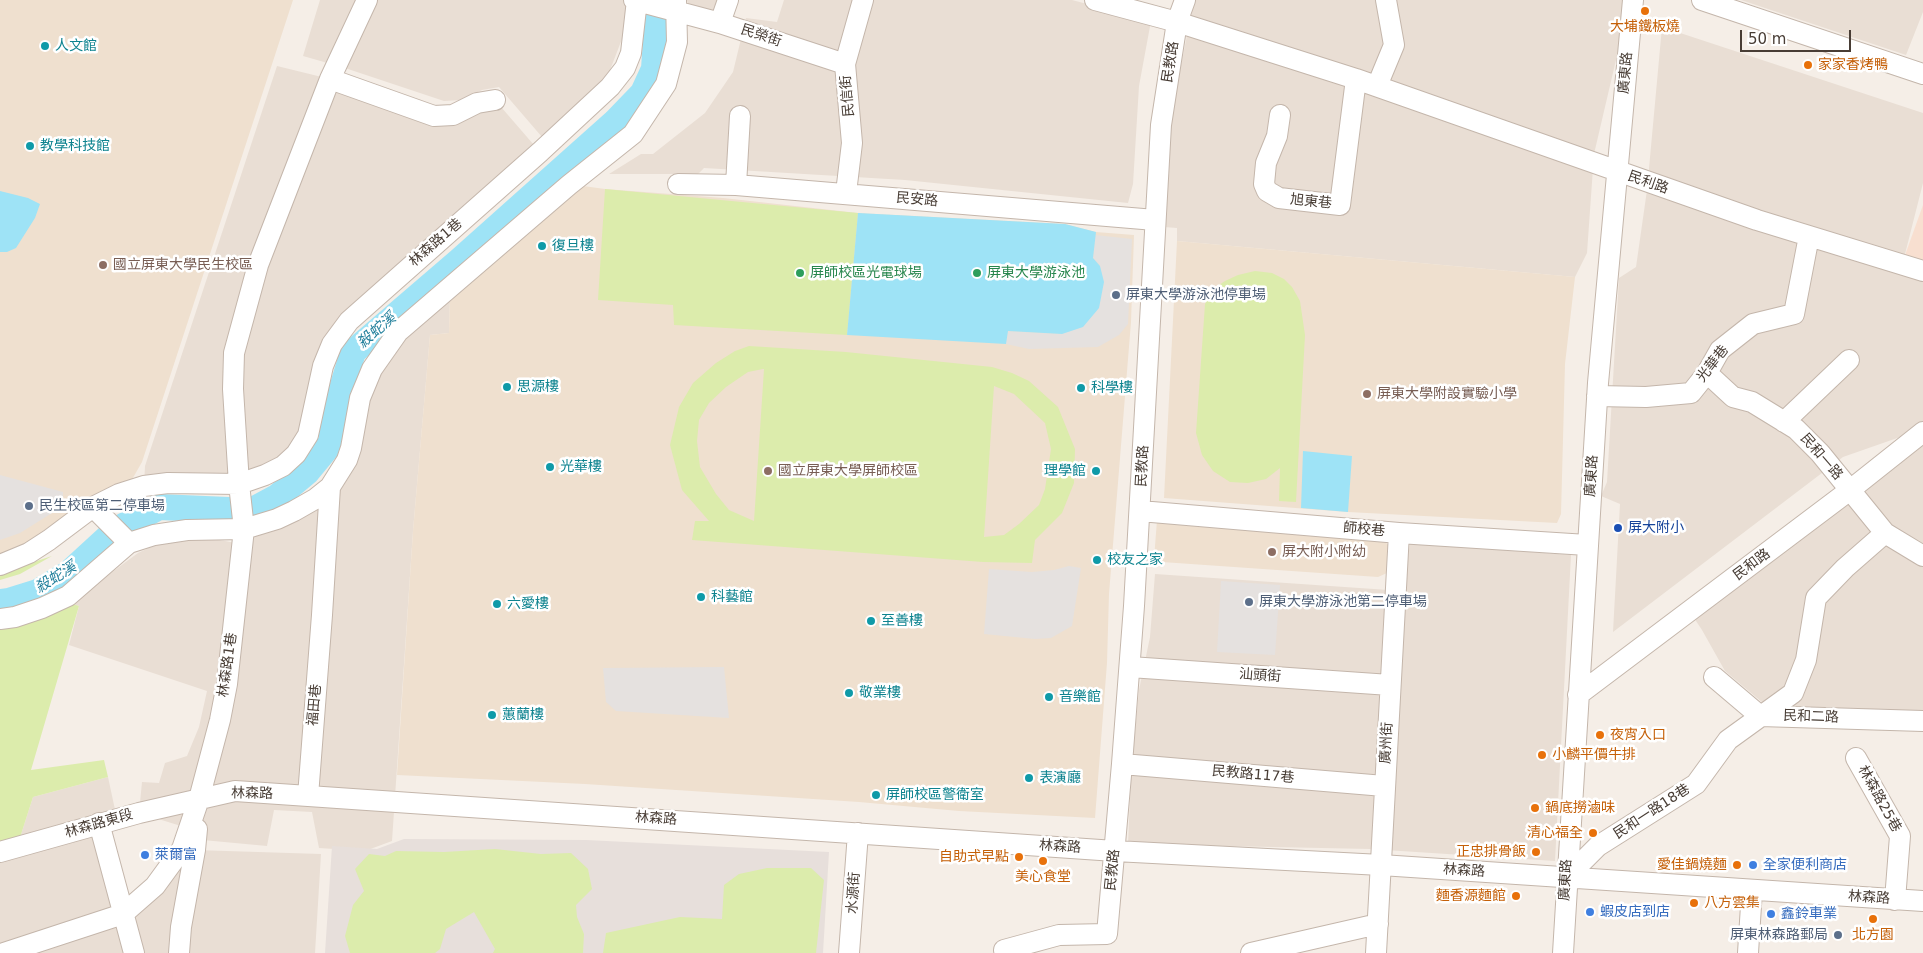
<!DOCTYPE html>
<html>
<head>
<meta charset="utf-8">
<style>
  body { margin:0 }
  #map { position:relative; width:1923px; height:953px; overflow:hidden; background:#f5eee7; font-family:"DejaVu Sans",sans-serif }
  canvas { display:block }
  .scale { position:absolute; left:1740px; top:30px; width:111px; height:22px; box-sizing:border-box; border:2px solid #483d35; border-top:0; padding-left:6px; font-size:15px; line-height:18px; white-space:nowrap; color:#483d35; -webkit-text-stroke:4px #fff; paint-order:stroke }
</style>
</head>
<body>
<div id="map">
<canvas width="1923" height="953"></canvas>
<div class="scale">50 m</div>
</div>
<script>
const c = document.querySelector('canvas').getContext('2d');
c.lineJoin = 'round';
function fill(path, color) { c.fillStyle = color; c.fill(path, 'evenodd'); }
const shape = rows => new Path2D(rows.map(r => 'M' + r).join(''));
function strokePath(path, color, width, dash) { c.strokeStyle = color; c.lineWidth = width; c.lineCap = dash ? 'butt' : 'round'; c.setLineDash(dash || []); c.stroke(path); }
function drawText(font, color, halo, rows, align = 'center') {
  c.font = font + ' "DejaVu Sans","Noto Sans TC",sans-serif'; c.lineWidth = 5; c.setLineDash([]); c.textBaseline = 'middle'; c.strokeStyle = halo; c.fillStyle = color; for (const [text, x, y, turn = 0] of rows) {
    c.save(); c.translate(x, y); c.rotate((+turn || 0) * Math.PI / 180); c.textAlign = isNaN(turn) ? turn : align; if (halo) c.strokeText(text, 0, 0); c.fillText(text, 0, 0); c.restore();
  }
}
const residential = shape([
  [320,0,629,0,625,31,607,78,542,137,499,87,482,90,461,100,444,101,345,68,303,56],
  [687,0,721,0,715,13,688,6],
  [784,0,1072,0,1151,21,1139,86,1133,184,1128,203,905,180,704,168,694,178,680,174,609,174,641,154,653,154,705,113,733,72,746,18,777,22],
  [1194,0,1630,0,1594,154,1587,253,1575,277,1177,241,1177,228,1164,227,1169,126],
  [1741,0,1923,0,1923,12,1906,55],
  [1662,27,1923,113,1923,183,1904,258,1923,264,1923,429,1843,457,1613,632,1620,504,1601,496,1607,482,1619,278,1636,267,1647,190],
  [277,66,330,79,434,116,495,100,540,152,349,321,308,435,265,475,144,486,145,466],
  [450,298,449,333,430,335,413,531,392,841,365,851,319,848,312,812,274,810,267,846,192,839,181,826,139,813,142,782,159,783,165,763,187,756,199,727,207,691,69,645,79,606,70,603,138,553,173,536,186,534,236,543,319,492,334,472,371,361],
  [1923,437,1923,713,1769,708,1725,671,1702,630,1692,615],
  [1410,543,1571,555,1555,861,1370,849,1128,844,1131,775,1139,690,1150,637,1155,574,1403,591],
  [108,777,117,819,100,823,123,913,195,850,321,854,315,953,0,953,0,841,17,847,33,797]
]);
const commercial = shape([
  [1923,205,1923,264,1904,258]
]);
const industrial = shape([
  [404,839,586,840,829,852,823,953,325,953,332,846,377,849]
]);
const education = shape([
  [0,0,293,0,142,462,130,483,46,534,0,557],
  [576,185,605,189,723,198,858,213,1065,224,1096,232,1134,235,1131,322,1109,594,1107,663,1095,818,959,811,859,802,585,784,397,775,413,531,430,335,449,333,450,298],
  [1177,241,1575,277,1565,364,1561,514,1557,523,1348,512,1164,498],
  [1157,520,1382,538,1389,546,1387,573,1378,577,1162,562,1154,559]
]);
const green = shape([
  [605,189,858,213,847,335,674,325,673,305,598,300],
  [1255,271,1272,273,1284,279,1292,287,1300,301,1305,335,1296,502,1279,501,1280,468,1266,479,1248,483,1230,482,1213,471,1202,455,1196,433,1205,304,1213,289,1225,281,1238,275],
  [749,346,846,352,992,367,1012,373,1029,381,1058,407,1075,449,1074,483,1062,513,1035,540,1032,563,983,562,692,540,695,521,709,521,682,490,670,445,679,407,693,383,716,363,735,351],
  [763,369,764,369,754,521,729,510,716,494,700,467,697,441,699,420,709,403,726,387,748,372],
  [994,386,1014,394,1045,423,1051,449,1045,489,1039,505,1019,524,1004,535,984,537],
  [52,556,20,574,0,580,0,573],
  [70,603,79,606,31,770,104,760,108,777,33,797,17,847,0,841,0,624],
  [495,849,541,854,571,853,588,869,592,889,576,905,577,917,584,934,583,953,493,953,495,949,474,912,446,929,440,949,435,953,350,953,345,936,353,905,364,891,355,869,369,854,385,856,396,851,444,852],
  [767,868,811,868,824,880,816,953,603,953,606,933,680,917,722,919,724,885,739,874]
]);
const parking = shape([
  [1095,235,1132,239,1128,324,1119,335,1098,347,1029,349,1006,344,1007,331,1062,334,1100,266,1093,258],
  [0,475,63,492,63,499,52,513,20,533,0,540],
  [1069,566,1081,568,1072,626,1051,638,1035,639,984,634,989,569,1032,572,1054,570],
  [1221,581,1280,585,1275,655,1217,652],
  [724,667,729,718,616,711,606,702,603,668]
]);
const water = shape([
  [0,191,28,198,40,204,35,218,16,248,7,252,0,252],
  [858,213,1065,224,1096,232,1093,258,1100,266,1104,282,1099,308,1083,327,1062,334,1008,331,1006,344,847,335],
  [1303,451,1352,456,1348,512,1301,508]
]);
const river = shape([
  [0,602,9,601,38,592,68,574,116,530,159,507,251,511,277,497,307,472,331,443,334,415,353,352,459,261,615,122,643,93,654,69,658,10,658,0]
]);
const minor = shape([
  [634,0,720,23,845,64],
  [1095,0,1177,22,1356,79,1757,220,1923,271],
  [1702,0,1923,74],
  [720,23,728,0],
  [330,79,434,116,453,115,477,103,495,100],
  [1377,86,1394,45,1386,0],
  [1280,115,1277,136,1266,163,1264,184,1267,191,1279,198,1340,205,1356,79],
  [678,184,736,185,1155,220],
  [736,185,740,116],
  [846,193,852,143,845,64,863,0],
  [1707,373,1733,397,1752,402,1796,429,1820,453,1885,533,1923,556],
  [1597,396,1646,397,1691,393,1707,373,1720,350,1753,324,1794,314,1809,236],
  [1784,422,1849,360],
  [93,507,129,543],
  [1140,511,1399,533,1587,545],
  [0,565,29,553,49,540,93,507,119,494,144,486,168,483,239,484,265,475,283,466,296,454,308,435,323,366,332,344,349,321,540,152,610,87,625,68,631,53,637,0],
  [0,619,15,617,42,608,68,596,129,543,154,535,187,530,244,529,277,519,294,511,315,499,330,487,347,460,351,448,360,398,372,369,398,332,569,185,633,134,666,84,677,42,676,0],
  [1130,667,1390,685],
  [1714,677,1760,716,1923,721],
  [1578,695,1850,490,1923,432],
  [1856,758,1900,836,1895,900],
  [1122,764,1384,786],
  [308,796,322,615,330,487],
  [99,823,134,953],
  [0,852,139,813,235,791,1115,851,1381,865,1923,901],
  [1566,878,1598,846,1696,784,1728,740,1793,693,1806,660,1816,598,1845,568,1885,533],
  [1004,950,1059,935,1107,934,1122,764,1134,606,1161,125,1177,22,1185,0],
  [4,953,123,914,155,886,182,849,199,799,220,720,227,684,244,529,239,484,233,389,234,353,258,265,330,79,367,0],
  [179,953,181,927,195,850,197,829],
  [849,953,858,833],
  [1251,953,1378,924],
  [1376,953,1399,533],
  [1563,953,1598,383,1633,0],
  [1748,953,1752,890]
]);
const markers = [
  [1645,11,5,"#e8710a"],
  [45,46,5,"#0f9aa8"],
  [1808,65,5,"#e8710a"],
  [30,146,5,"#0f9aa8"],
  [542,246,5,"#0f9aa8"],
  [103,265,5,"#8d6e63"],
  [800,273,5,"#2e9e5b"],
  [977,273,5,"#2e9e5b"],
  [1116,295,5,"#5c6f8a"],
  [507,387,5,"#0f9aa8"],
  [1081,388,5,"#0f9aa8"],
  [1367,394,5,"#8d6e63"],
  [550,467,5,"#0f9aa8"],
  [768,471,5,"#8d6e63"],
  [1096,471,5,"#0f9aa8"],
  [29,506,5,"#5c6f8a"],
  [1618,528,5,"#1a4fb4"],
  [1272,552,5,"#8d6e63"],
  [1097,560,5,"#0f9aa8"],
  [701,597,5,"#0f9aa8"],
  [1249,602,5,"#5c6f8a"],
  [497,604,5,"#0f9aa8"],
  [871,621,5,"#0f9aa8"],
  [849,693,5,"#0f9aa8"],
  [1049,697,5,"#0f9aa8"],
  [492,715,5,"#0f9aa8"],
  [1600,735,5,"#e8710a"],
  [1542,755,5,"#e8710a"],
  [1029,778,5,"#0f9aa8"],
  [876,795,5,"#0f9aa8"],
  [1535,808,5,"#e8710a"],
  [1593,833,5,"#e8710a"],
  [1536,852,5,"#e8710a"],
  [145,855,5,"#3f7fe0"],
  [1019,857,5,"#e8710a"],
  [1043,861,5,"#e8710a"],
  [1737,865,5,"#e8710a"],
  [1753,865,5,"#3f7fe0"],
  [1516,896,5,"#e8710a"],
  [1694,903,5,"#e8710a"],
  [1590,912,5,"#3f7fe0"],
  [1771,914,5,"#3f7fe0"],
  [1873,919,5,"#e8710a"],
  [1838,935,5,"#5c6f8a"]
];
const foodNames = [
  ["大埔鐵板燒",1645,27,"center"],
  ["家家香烤鴨",1818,65],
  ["夜宵入口",1610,735],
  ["小麟平價牛排",1552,755],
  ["鍋底撈滷味",1545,808],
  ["清心福全",1583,833,"right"],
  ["正忠排骨飯",1526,852,"right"],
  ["自助式早點",1009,857,"right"],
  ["愛佳鍋燒麵",1727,865,"right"],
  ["美心食堂",1043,877,"center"],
  ["麵香源麵館",1506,896,"right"],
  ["八方雲集",1704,903],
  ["北方園",1873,935,"center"]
];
const streetNames = [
  ["民榮街",761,36,18],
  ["民教路",1171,62,-81],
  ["廣東路",1626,73,-85],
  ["民信街",848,96,-95],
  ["民利路",1648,183,19],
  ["民安路",917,200,5],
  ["旭東巷",1311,202,6],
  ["林森路1巷",436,243,-41],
  ["光華巷",1713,364,-52],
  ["民和一路",1821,457,49],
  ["民教路",1143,466,-87],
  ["廣東路",1592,476,-86],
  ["師校巷",1364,530,5],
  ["民和路",1752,565,-37],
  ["林森路1巷",228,665,-82],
  ["汕頭街",1260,676,4],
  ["福田巷",315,705,-85],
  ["民和二路",1811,717,2],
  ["廣州街",1387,743,-87],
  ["民教路117巷",1253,775,5],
  ["林森路",252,794,1],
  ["林森路25巷",1879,799,61],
  ["民和一路18巷",1652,812,-33],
  ["林森路",656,819,4],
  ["林森路東段",99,824,-16],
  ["林森路",1060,847,4],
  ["民教路",1113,870,-84],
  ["林森路",1464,871,4],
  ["廣東路",1566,880,-87],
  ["水源街",854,893,-86],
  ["林森路",1869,898,4]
];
const cultureNames = [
  ["人文館",55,46],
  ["教學科技館",40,146],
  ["復旦樓",552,246],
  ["思源樓",517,387],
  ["科學樓",1091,388],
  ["光華樓",560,467],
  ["理學館",1086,471,"right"],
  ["校友之家",1107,560],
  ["科藝館",711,597],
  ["六愛樓",507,604],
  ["至善樓",881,621],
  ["敬業樓",859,693],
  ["音樂館",1059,697],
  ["蕙蘭樓",502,715],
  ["表演廳",1039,778],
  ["屏師校區警衛室",886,795]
];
const educationNames = [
  ["國立屏東大學民生校區",113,265],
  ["屏東大學附設實驗小學",1377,394],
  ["國立屏東大學屏師校區",778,471],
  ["屏大附小附幼",1282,552]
];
const leisureNames = [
  ["屏師校區光電球場",810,273],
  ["屏東大學游泳池",987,273]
];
const serviceNames = [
  ["屏東大學游泳池停車場",1126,295],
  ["民生校區第二停車場",39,506],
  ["屏東大學游泳池第二停車場",1259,602],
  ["屏東林森路郵局",1828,935,"right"]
];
const transitNames = [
  ["屏大附小",1628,528]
];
const shopNames = [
  ["萊爾富",155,855],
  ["全家便利商店",1763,865],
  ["蝦皮店到店",1600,912],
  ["鑫鈴車業",1781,914]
];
const waterNames = [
  ["殺蛇溪",377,331,-41],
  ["殺蛇溪",56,578,-32]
];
fill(residential, '#e9ded4');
fill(commercial, '#f8dfd0');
fill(industrial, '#e7dfdb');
fill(education, '#efe0cf');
fill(green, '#dcecac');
fill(parking, '#e5e1df');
fill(water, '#9ee3f6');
strokePath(river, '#9ee3f6', 26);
strokePath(minor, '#c4b6ab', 22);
strokePath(minor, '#fff', 20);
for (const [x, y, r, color] of markers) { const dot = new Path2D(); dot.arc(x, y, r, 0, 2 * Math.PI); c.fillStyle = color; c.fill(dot); strokePath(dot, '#fff', 2); }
drawText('14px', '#c56008', '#fff', foodNames, 'left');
drawText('14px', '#483d35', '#fff', streetNames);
drawText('14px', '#0d838f', '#fff', cultureNames, 'left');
drawText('14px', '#785e54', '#fff', educationNames, 'left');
drawText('14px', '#27864d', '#fff', leisureNames, 'left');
drawText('14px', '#4e5e75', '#fff', serviceNames, 'left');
drawText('14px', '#164399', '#fff', transitNames, 'left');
drawText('14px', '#366cbe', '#fff', shopNames, 'left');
drawText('italic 15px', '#217f9b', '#fff', waterNames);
</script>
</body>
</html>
